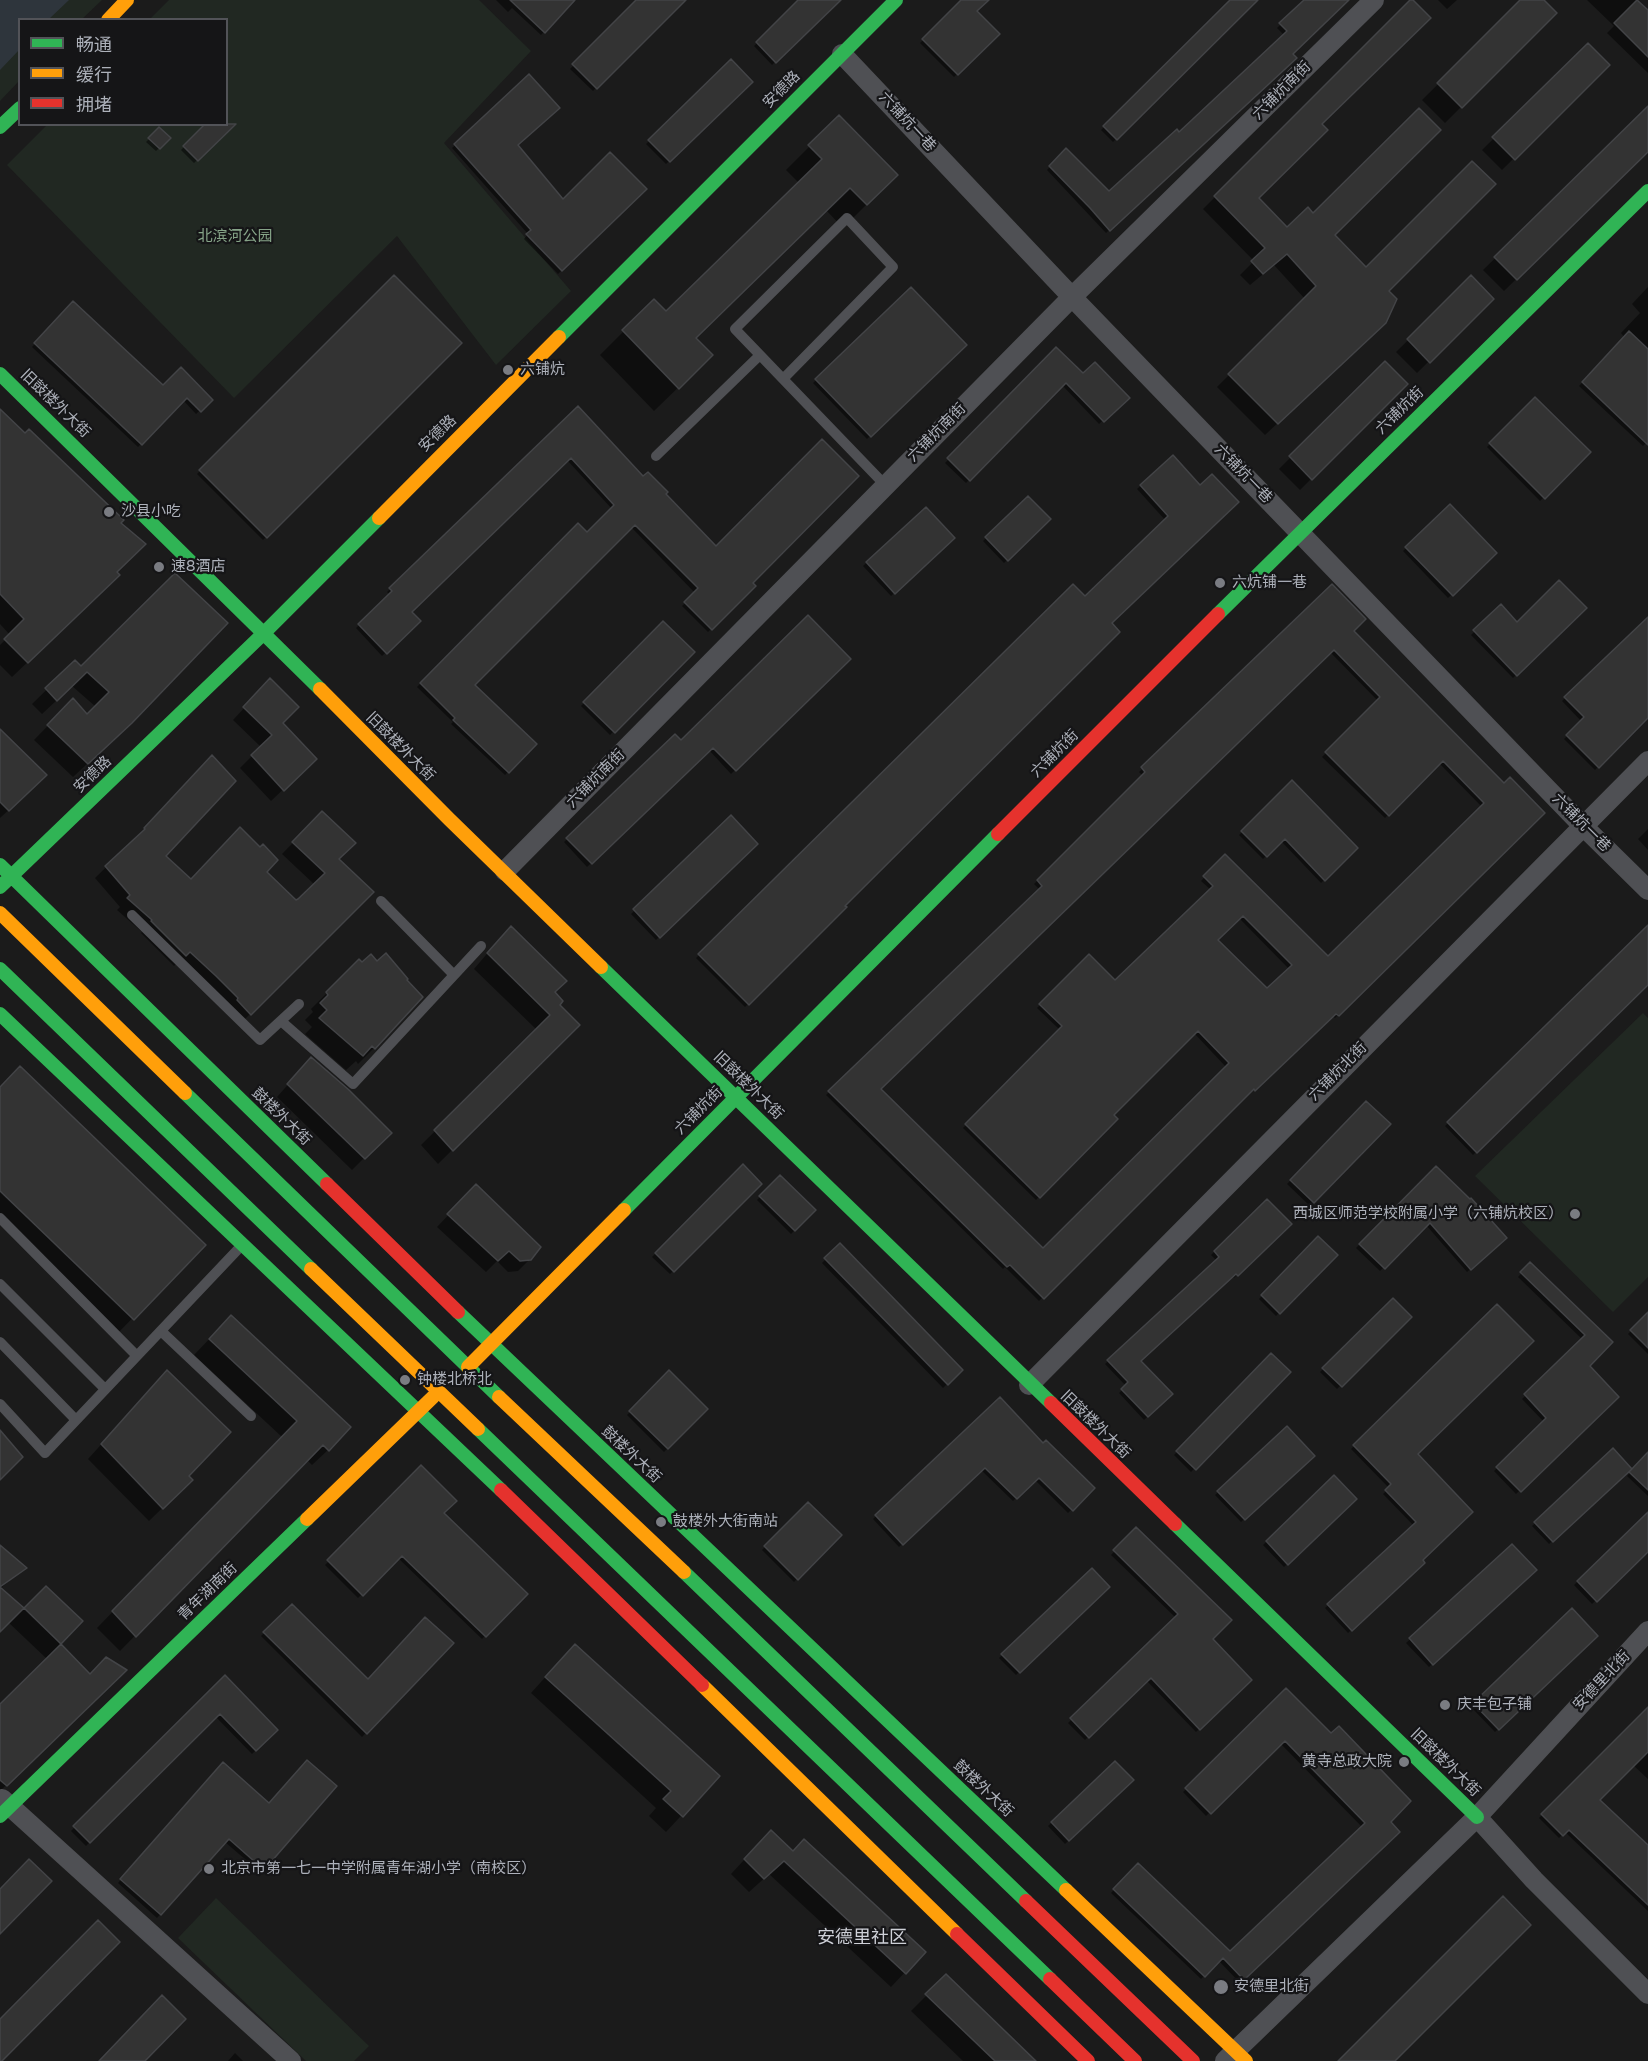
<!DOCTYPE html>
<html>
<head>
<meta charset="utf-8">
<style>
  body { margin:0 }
  #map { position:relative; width:1648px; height:2061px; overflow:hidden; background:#1b1b1b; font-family:"Varela Round","Noto Sans SC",sans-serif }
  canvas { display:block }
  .legend { position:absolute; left:18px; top:18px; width:210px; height:108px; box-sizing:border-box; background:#151517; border:2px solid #525358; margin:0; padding:8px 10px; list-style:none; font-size:18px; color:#adb1ba }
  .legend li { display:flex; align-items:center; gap:12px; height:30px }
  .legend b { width:30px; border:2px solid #525358 }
</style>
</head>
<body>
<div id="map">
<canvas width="1648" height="2061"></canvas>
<ul class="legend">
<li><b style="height:8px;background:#30b455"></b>畅通</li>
<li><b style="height:8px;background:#ff9f0a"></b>缓行</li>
<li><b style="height:8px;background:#e5322d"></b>拥堵</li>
</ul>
</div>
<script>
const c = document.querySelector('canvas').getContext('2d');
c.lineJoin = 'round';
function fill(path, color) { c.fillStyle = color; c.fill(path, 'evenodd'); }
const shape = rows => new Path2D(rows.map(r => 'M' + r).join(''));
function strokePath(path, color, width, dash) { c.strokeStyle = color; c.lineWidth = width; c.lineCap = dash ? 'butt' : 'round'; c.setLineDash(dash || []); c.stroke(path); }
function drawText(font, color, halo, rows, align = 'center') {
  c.font = font + ' "Varela Round","Noto Sans SC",sans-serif'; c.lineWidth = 4.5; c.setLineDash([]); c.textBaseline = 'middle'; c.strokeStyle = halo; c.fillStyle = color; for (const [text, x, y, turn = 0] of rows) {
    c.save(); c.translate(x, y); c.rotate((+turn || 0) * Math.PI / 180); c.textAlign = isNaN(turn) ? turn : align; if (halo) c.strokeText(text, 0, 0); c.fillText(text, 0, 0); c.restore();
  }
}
const green = shape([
  [0,0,102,0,82,19,20,20,19,81,0,101],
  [169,0,479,0,531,51,444,143,571,291,496,365,397,236,234,398,7,165,47,125,226,124,226,20,150,19],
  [1643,1013,1648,1018,1648,1277,1613,1312,1475,1176],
  [216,1898,369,2046,354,2061,306,2061,178,1938]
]);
const water = shape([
  [0,0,69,0,49,19,20,20,19,50,0,70]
]);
const shadow = shape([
  [496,0,573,0,541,35,512,8,508,12],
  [638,0,671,0,677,6,593,91,570,69],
  [801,0,838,0,772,65,754,46],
  [965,0,987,0,975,11,997,34,954,77,920,43],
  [1232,0,1256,0,1113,142,1101,130],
  [1306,0,1347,0,1291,54,1292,62,1106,233,1047,170,1066,150,1109,193,1179,134,1284,35,1277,28],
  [1438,0,1457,0,1447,9],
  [1523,0,1542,0,1555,13,1445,123,1422,100],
  [1587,0,1636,0,1648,12,1648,73,1607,33,1614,26],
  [1412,1,1320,125,1257,198,1287,229,1333,235,1387,291,1371,335,1265,435,1217,387,1305,299,1274,265,1250,285,1240,275,1254,261,1203,209],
  [1588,45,1608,65,1502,170,1482,150],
  [731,62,751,82,666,164,646,144],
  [529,76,516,146,563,201,644,189,558,274,524,239,528,234,452,148],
  [1648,109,1648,150,1504,291,1483,270],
  [839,117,872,199,843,228,826,210,694,338,687,379,654,411,600,355,654,301,666,313,799,183,786,170],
  [207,124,230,128,194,163,181,150],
  [159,129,169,138,156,151,146,142],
  [394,277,460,343,263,540,197,474],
  [1471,278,1492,299,1417,373,1396,352],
  [1648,287,1648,441,1643,446,1579,386,1625,338,1621,333,1640,313,1632,304],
  [911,289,965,345,867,439,813,383],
  [73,303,163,387,211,400,196,414,183,400,138,447,32,347],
  [1056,349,1083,375,1127,398,1099,424,1062,385,966,483,945,463],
  [1385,363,1406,384,1300,490,1279,469],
  [1535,399,1589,452,1540,501,1487,447],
  [578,408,643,478,664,494,754,586,708,632,682,606,695,593,631,527,472,685,535,744,505,775,451,724,453,722,417,687,578,525,587,534,612,509,567,460,410,612,419,621,382,656,356,628,390,595,387,592,390,589],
  [0,411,119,523,116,572,103,590,12,677,0,665,0,645,10,635,0,624],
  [1173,457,1200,487,1110,623,843,906,845,907,745,1007,696,958,1073,586,1085,598,1166,521,1137,489],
  [1028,498,1049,519,1004,563,983,541],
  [1450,506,1495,553,1448,598,1403,551],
  [925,509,953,538,891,596,863,566],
  [175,575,115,738,73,777,34,740,73,700,87,716,96,707,72,686,42,714,32,704,75,662,81,668],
  [1332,586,1352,631,1504,785,1543,813,1335,1018,1332,1016,1250,1093,1249,1092,1039,1301,1005,1267,1003,1269,826,1095,1040,890,1034,884,1143,776,1139,772],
  [1330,652,1378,701,1322,757,1385,818,1439,763,1482,807,1328,958,1225,856,1201,881,1211,890,1115,982,1089,956,1037,1008,1060,1030,963,1128,1036,1200,1115,1119,1112,1115,1194,1033,1226,1067,1043,1250,878,1090],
  [1239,918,1289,969,1267,990,1216,940],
  [1501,606,1517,624,1585,608,1513,678,1471,635],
  [1648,619,1648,717,1595,770,1564,739,1582,722,1562,701],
  [663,623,692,652,610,735,581,706],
  [848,659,731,774,709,750,587,867,564,842,675,736,681,742],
  [259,692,281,723,315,759,271,801,240,768,261,747,233,720],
  [0,732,35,786,0,818],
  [201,768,164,856,191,881,265,872,295,902,315,885,282,854,322,813,337,859,372,892,239,1025,178,962,174,966,141,933,142,932,117,910,120,907,95,878,134,840],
  [1292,783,1356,848,1321,883,1281,841,1263,859,1239,835],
  [731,817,756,844,656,940,631,914],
  [1648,829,1648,850,1638,839],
  [1648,927,1648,983,1473,1155,1445,1126],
  [497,942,553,992,558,1005,578,1025,438,1164,421,1145,537,1030,474,969],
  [359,961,374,1048,358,1064,356,1061,346,1070,305,1034,312,1027,305,1020,313,1012,311,1009],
  [300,1071,389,1133,352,1170,277,1097],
  [0,1088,204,1245,117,1334,0,1222],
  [1366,1103,1389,1124,1309,1205,1287,1184],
  [743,1166,760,1184,670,1274,652,1257],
  [1436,1168,1505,1238,1467,1272,1426,1225,1380,1271,1356,1248],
  [780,1177,814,1210,791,1234,757,1200],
  [476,1186,530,1259,518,1271,508,1272,497,1261,486,1272,437,1227],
  [1267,1201,1289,1224,1234,1278,1232,1276,1140,1361,1171,1394,1144,1420,1119,1393,1126,1386,1105,1364,1217,1261,1211,1255],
  [1318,1238,1336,1255,1276,1316,1259,1299],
  [840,1245,961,1370,943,1388,822,1263],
  [1530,1264,1611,1342,1588,1366,1617,1397,1516,1494,1494,1471,1544,1422,1522,1399,1583,1340,1518,1277],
  [1393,1300,1410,1317,1337,1389,1320,1372],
  [1497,1306,1416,1454,1420,1567,1348,1633,1325,1608,1414,1526,1383,1494,1389,1488,1351,1449],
  [1648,1314,1648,1354,1628,1334],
  [215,1333,328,1450,312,1465,307,1460,120,1651,97,1628,282,1437,194,1355],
  [1271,1355,1289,1372,1191,1472,1174,1455],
  [167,1372,187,1476,191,1480,149,1521,88,1459],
  [669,1373,706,1409,664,1452,627,1415],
  [1000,1399,1043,1445,1093,1488,1068,1513,1035,1480,1013,1501,981,1470,899,1547,873,1519],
  [1287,1428,1312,1456,1241,1522,1215,1495],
  [1613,1450,1630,1469,1549,1544,1532,1526],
  [1648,1454,1648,1496,1627,1476],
  [421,1467,442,1513,525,1594,482,1639,398,1558,358,1598,325,1565],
  [1334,1478,1355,1499,1284,1567,1263,1545],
  [808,1504,840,1535,794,1582,762,1550],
  [1648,1514,1648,1550,1592,1604,1574,1585],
  [1136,1529,1211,1639,1250,1680,1196,1732,1147,1681,1085,1740,1068,1723,1176,1618,1111,1555],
  [1512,1546,1535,1570,1429,1667,1406,1643],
  [0,1547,24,1568,0,1589],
  [1091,1570,1108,1587,1016,1675,999,1658],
  [46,1588,81,1621,59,1644,90,1676,124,1671,0,1791,0,1706,47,1659,8,1622,0,1630,0,1589,24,1610],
  [292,1606,368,1681,452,1643,362,1737,261,1636],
  [1572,1610,1596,1636,1495,1732,1471,1707],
  [559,1662,718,1776,666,1832,649,1816,656,1808,531,1693],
  [225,1677,276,1730,252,1754,215,1716,86,1846,71,1831],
  [1286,1690,1398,1832,1240,1983,1219,1961,1201,1979,1111,1893,1138,1865,1230,1953,1362,1827,1280,1743,1206,1816,1183,1792],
  [1645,1712,1648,1712,1648,1779,1633,1765,1598,1800,1648,1847,1648,1911,1565,1832,1559,1838,1539,1818],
  [1115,1763,1132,1780,1065,1844,1048,1826],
  [223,1764,263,1869,260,1872,225,1842,157,1918,118,1883],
  [757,1846,793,1852,924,1952,891,1987,769,1874,749,1892,731,1874],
  [946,1976,1034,2061,963,2061,911,2011],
  [235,2053,243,2061,228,2061]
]);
const building = shape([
  [510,0,575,0,545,33,510,0],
  [636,0,686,0,597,89,572,64,636,0],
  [798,0,841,0,776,63,756,42,798,0],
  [961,0,989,0,977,11,1000,34,958,75,922,39,961,0],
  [1230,0,1258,0,1117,140,1103,126,1230,0],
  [1304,0,1349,0,1293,54,1297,58,1110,231,1090,208,1049,166,1066,148,1109,191,1177,129,1179,132,1287,31,1279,23,1304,0],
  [1410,0,1413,0,1431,18,1322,124,1328,130,1259,198,1287,227,1308,207,1313,213,1419,108,1441,130,1335,235,1366,267,1472,161,1496,184,1389,291,1397,299,1386,323,1278,424,1228,374,1316,286,1287,254,1263,274,1251,261,1265,248,1214,196,1410,0],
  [1520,0,1544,0,1557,13,1462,108,1437,83,1520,0],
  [1637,0,1648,10,1648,57,1614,23,1637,0],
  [1588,43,1610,65,1515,160,1492,137,1588,43],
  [731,59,753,82,670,162,648,140,731,59],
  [529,74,560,108,518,145,563,199,610,152,647,189,562,271,526,234,531,230,454,144,529,74],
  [1648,106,1648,152,1517,280,1494,257,1648,106],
  [839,115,898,175,867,205,850,188,696,338,713,355,679,389,622,330,654,299,666,311,822,159,808,145,839,115],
  [205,124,236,124,198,161,183,146,205,124],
  [159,127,171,138,160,149,148,138,159,127],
  [394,275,462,343,267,538,199,470,394,275],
  [1471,275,1494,299,1430,363,1407,339,1471,275],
  [911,287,967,345,871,437,815,379,911,287],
  [73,301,163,385,181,367,213,400,201,412,187,398,142,445,34,343,73,301],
  [1629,331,1648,349,1648,445,1582,382,1629,331],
  [1056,347,1083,373,1095,362,1130,398,1104,422,1066,383,970,481,947,458,1056,347],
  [1385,361,1408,384,1312,480,1289,456,1385,361],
  [1535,397,1591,452,1545,499,1489,443,1535,397],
  [578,406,643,476,648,472,668,492,666,494,716,546,822,439,859,476,753,583,756,586,712,630,684,602,698,588,635,525,475,685,537,744,509,773,453,720,455,718,420,683,578,523,587,532,614,505,571,458,412,612,421,621,387,654,358,624,392,591,389,588,578,406],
  [0,409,25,433,29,429,124,520,121,523,146,544,117,572,120,575,28,663,4,639,24,619,0,594,0,409],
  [1173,455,1200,485,1212,474,1239,502,1112,623,1120,632,845,906,847,907,749,1005,698,954,1073,584,1085,596,1168,516,1140,485,1173,455],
  [1028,496,1051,519,1008,561,985,537,1028,496],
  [1450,504,1497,553,1453,596,1405,547,1450,504],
  [926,507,955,538,895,594,866,562,926,507],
  [175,573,228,623,132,723,88,764,47,725,73,698,87,714,109,692,87,672,57,701,45,688,75,660,81,666,175,573],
  [1559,580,1587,608,1517,676,1473,630,1501,604,1517,622,1559,580],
  [1332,584,1366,619,1354,631,1504,783,1510,777,1545,813,1339,1016,1336,1014,1255,1091,1254,1089,1044,1299,1010,1265,1007,1267,828,1091,1042,886,1037,880,1145,772,1141,767,1332,584],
  [1334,650,1380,697,1325,752,1389,816,1443,761,1484,803,1328,956,1225,854,1203,876,1213,886,1115,980,1089,954,1039,1004,1062,1026,965,1124,1040,1198,1118,1119,1114,1115,1198,1031,1229,1063,1043,1248,881,1089,1334,650],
  [1243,916,1292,965,1267,988,1218,940,1243,916],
  [808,615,851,659,736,771,713,748,592,864,566,838,675,734,681,740,808,615],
  [1648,617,1648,718,1599,768,1566,735,1584,717,1564,697,1648,617],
  [663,621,695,652,615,733,583,702,663,621],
  [270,678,299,707,283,723,317,759,284,791,251,755,272,735,243,707,270,678],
  [0,729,47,775,9,811,0,802,0,729],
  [212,755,236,781,166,856,191,879,240,827,260,847,263,844,278,860,267,872,296,900,298,899,325,873,292,842,322,811,356,843,339,859,374,892,251,1015,237,1000,238,998,216,976,190,952,186,956,151,921,152,920,127,898,130,895,105,866,145,829,144,828,212,755],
  [1292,780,1358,848,1325,881,1285,839,1267,857,1241,831,1292,780],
  [731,815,758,844,660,938,633,909,731,815],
  [1648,925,1648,985,1477,1153,1447,1122,1648,925],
  [511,926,567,981,555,992,563,1001,560,1005,580,1025,453,1151,434,1130,550,1015,487,953,511,926],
  [386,953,408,979,407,980,423,997,375,1049,372,1046,363,1056,319,1018,327,1010,320,1003,328,995,326,992,359,959,362,962,371,954,377,961,386,953],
  [311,1057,349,1090,392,1133,365,1159,287,1084,311,1057],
  [20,1066,206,1245,134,1320,0,1191,0,1087,20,1066],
  [1366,1101,1391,1124,1314,1203,1290,1180,1366,1101],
  [743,1164,762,1184,674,1272,655,1253,743,1164],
  [1436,1166,1470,1199,1471,1198,1507,1238,1471,1270,1430,1223,1385,1269,1359,1244,1436,1166],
  [780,1175,816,1210,795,1231,759,1196,780,1175],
  [476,1184,541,1247,531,1260,520,1261,509,1251,498,1261,447,1214,476,1184],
  [1267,1199,1292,1224,1238,1276,1236,1274,1141,1361,1173,1394,1148,1417,1121,1389,1128,1382,1107,1360,1219,1257,1214,1251,1267,1199],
  [1318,1236,1338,1255,1280,1314,1261,1295,1318,1236],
  [840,1243,963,1370,948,1385,824,1258,840,1243],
  [1530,1262,1613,1342,1590,1366,1619,1397,1521,1492,1496,1467,1546,1418,1524,1394,1585,1335,1520,1272,1530,1262],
  [1393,1298,1412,1317,1342,1387,1322,1368,1393,1298],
  [1497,1304,1534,1341,1418,1454,1473,1512,1423,1560,1425,1563,1352,1631,1327,1604,1416,1522,1385,1490,1391,1484,1353,1445,1497,1304],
  [1648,1312,1648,1348,1630,1330,1648,1312],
  [231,1315,351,1427,329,1451,323,1445,136,1637,112,1611,297,1421,209,1339,231,1315],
  [1271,1353,1291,1372,1196,1470,1176,1451,1271,1353],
  [167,1370,231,1432,189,1476,193,1480,163,1509,101,1444,167,1370],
  [669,1370,708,1409,668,1449,629,1411,669,1370],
  [1000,1397,1043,1443,1046,1440,1095,1488,1073,1511,1039,1478,1017,1499,985,1468,903,1545,875,1515,1000,1397],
  [1287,1426,1315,1456,1245,1520,1217,1491,1287,1426],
  [0,1430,23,1457,0,1480,0,1430],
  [1613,1448,1632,1469,1553,1542,1534,1522,1613,1448],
  [1648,1452,1648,1490,1629,1472,1648,1452],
  [421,1465,457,1501,444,1513,528,1594,486,1637,402,1556,363,1596,327,1560,421,1465],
  [1334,1475,1357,1499,1288,1565,1266,1541,1334,1475],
  [808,1502,842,1535,798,1580,764,1546,808,1502],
  [1648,1512,1648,1552,1597,1602,1577,1581,1648,1512],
  [1136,1527,1232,1620,1213,1639,1252,1680,1200,1730,1151,1678,1089,1738,1070,1718,1178,1614,1113,1550,1136,1527],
  [1512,1544,1537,1570,1433,1665,1409,1638,1512,1544],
  [0,1545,27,1568,0,1587,24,1608,0,1632,0,1545],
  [1092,1568,1110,1587,1020,1673,1001,1654,1092,1568],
  [46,1586,83,1621,61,1644,24,1608,46,1586],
  [292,1604,368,1679,425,1617,454,1643,367,1734,263,1632,292,1604],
  [1572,1608,1598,1636,1499,1730,1473,1703,1572,1608],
  [61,1644,90,1674,106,1657,127,1670,7,1786,0,1780,0,1704,61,1644],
  [575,1644,720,1776,683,1817,663,1799,671,1791,545,1677,575,1644],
  [225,1675,278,1730,256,1751,220,1714,90,1843,73,1826,225,1675],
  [1286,1688,1331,1733,1339,1726,1411,1801,1391,1822,1400,1832,1244,1980,1223,1958,1205,1977,1113,1889,1138,1863,1230,1951,1365,1823,1285,1741,1211,1814,1185,1788,1286,1688],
  [1648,1707,1648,1752,1600,1800,1648,1845,1648,1905,1569,1830,1563,1836,1541,1814,1648,1707],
  [307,1760,337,1786,264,1870,229,1839,161,1915,120,1879,223,1762,269,1803,307,1760],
  [1115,1761,1134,1780,1069,1841,1051,1822,1115,1761],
  [771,1830,793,1851,804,1839,926,1952,906,1974,784,1861,764,1879,744,1859,771,1830],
  [29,1859,52,1881,0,1934,0,1889,29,1859],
  [1503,1896,1531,1925,1395,2061,1338,2061,1503,1896],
  [98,1920,120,1942,2,2061,0,2061,0,2019,98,1920],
  [946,1974,1036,2061,995,2061,925,1994,946,1974],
  [162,1995,186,2019,145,2061,99,2061,162,1995]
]);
const lane = shape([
  [783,379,893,267,847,218,735,329,760,355,783,379,886,486],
  [656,456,760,355],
  [381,901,454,975],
  [132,915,260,1040,299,1004],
  [281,1021,353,1084,481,946],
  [0,1218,137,1356],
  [0,1284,105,1389],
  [161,1331,251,1416],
  [0,1342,76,1420],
  [0,1404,45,1453,243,1244]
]);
const street = shape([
  [842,54,1072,297,1582,825,1648,890],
  [505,871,1072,297,1374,0],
  [1029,1385,1648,761],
  [2,1799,291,2061],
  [1477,1817,1534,1880,1648,1994],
  [1225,2061,1477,1817,1648,1631]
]);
const fast = shape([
  [0,127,20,108],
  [559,337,896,0],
  [0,374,320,689],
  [1218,614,1648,191],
  [0,865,327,1184],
  [0,887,264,633,379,518],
  [601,967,1051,1403],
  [0,969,311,1269],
  [0,1014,501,1490],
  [185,1093,499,1397],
  [624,1210,998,834],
  [458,1312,1066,1890],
  [478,1429,1050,1979],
  [1175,1524,1477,1817],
  [684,1572,1026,1901],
  [0,1816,307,1519]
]);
const slow = shape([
  [108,20,127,0],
  [379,518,559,337],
  [320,689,449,819,601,967],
  [0,913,185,1093],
  [311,1269,478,1429],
  [468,1367,624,1210],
  [499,1397,684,1572],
  [307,1519,433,1397],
  [702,1685,957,1934],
  [1066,1890,1246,2061]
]);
const jam = shape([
  [998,834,1218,614],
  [327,1184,458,1312],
  [1051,1403,1175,1524],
  [501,1490,702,1685],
  [1026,1901,1193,2061],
  [957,1934,1088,2061],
  [1050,1979,1135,2061]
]);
const markers = [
  [508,370,6,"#7a7c82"],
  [109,512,6,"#7a7c82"],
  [159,567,6,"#7a7c82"],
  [1220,583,6,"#7a7c82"],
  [1575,1214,6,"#7a7c82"],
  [405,1380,6,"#7a7c82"],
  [661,1522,6,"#7a7c82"],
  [1445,1705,6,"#7a7c82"],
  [1404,1762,6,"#7a7c82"],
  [209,1869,6,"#7a7c82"],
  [1221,1987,8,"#7a7c82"]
];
const streetNames = [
  ["安德路",782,90,-45],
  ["六铺炕南街",1282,91,-45],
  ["六铺炕一巷",907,122,47],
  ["旧鼓楼外大街",55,404,44],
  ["六铺炕街",1400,411,-44],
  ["六铺炕南街",937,433,-45],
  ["安德路",438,434,-44],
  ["六铺炕一巷",1243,474,46],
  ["旧鼓楼外大街",400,747,45],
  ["六铺炕街",1055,754,-45],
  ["安德路",93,775,-44],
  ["六铺炕南街",596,779,-45],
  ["六铺炕一巷",1581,823,45],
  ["六铺炕北街",1338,1072,-45],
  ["旧鼓楼外大街",748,1086,44],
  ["六铺炕街",699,1111,-45],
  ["鼓楼外大街",281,1117,44],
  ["旧鼓楼外大街",1095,1425,44],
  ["鼓楼外大街",631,1455,43],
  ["青年湖南街",208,1592,-44],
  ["安德里北街",1602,1681,-47],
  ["旧鼓楼外大街",1445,1763,44],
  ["鼓楼外大街",983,1789,43]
];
const parkNames = [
  ["北滨河公园",235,237]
];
const poiNames = [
  ["六铺炕",520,370],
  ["沙县小吃",121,512],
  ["速8酒店",171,567],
  ["六炕铺一巷",1232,583],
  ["西城区师范学校附属小学（六铺炕校区）",1563,1214,"right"],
  ["钟楼北桥北",417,1380],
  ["鼓楼外大街南站",673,1522],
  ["庆丰包子铺",1457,1705],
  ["黄寺总政大院",1392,1762,"right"],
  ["北京市第一七一中学附属青年湖小学（南校区）",221,1869],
  ["安德里北街",1234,1987]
];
const quarterNames = [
  ["安德里社区",862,1938]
];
fill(green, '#212822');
fill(water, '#2e353c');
fill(shadow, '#0007');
fill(building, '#333');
strokePath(building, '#434447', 1.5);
strokePath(lane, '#4f5054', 10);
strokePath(street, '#4f5054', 20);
strokePath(fast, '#30b455', 14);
strokePath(slow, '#ff9f0a', 14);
strokePath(jam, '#e5322d', 14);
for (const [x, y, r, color] of markers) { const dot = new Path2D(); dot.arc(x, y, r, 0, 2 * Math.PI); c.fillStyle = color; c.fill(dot); strokePath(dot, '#151517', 2); }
drawText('15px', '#adb1ba', '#151517', streetNames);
drawText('15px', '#86a488', '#151517', parkNames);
drawText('15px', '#adb1ba', '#151517', poiNames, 'left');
drawText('18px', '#ced0d7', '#151517', quarterNames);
</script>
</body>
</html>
